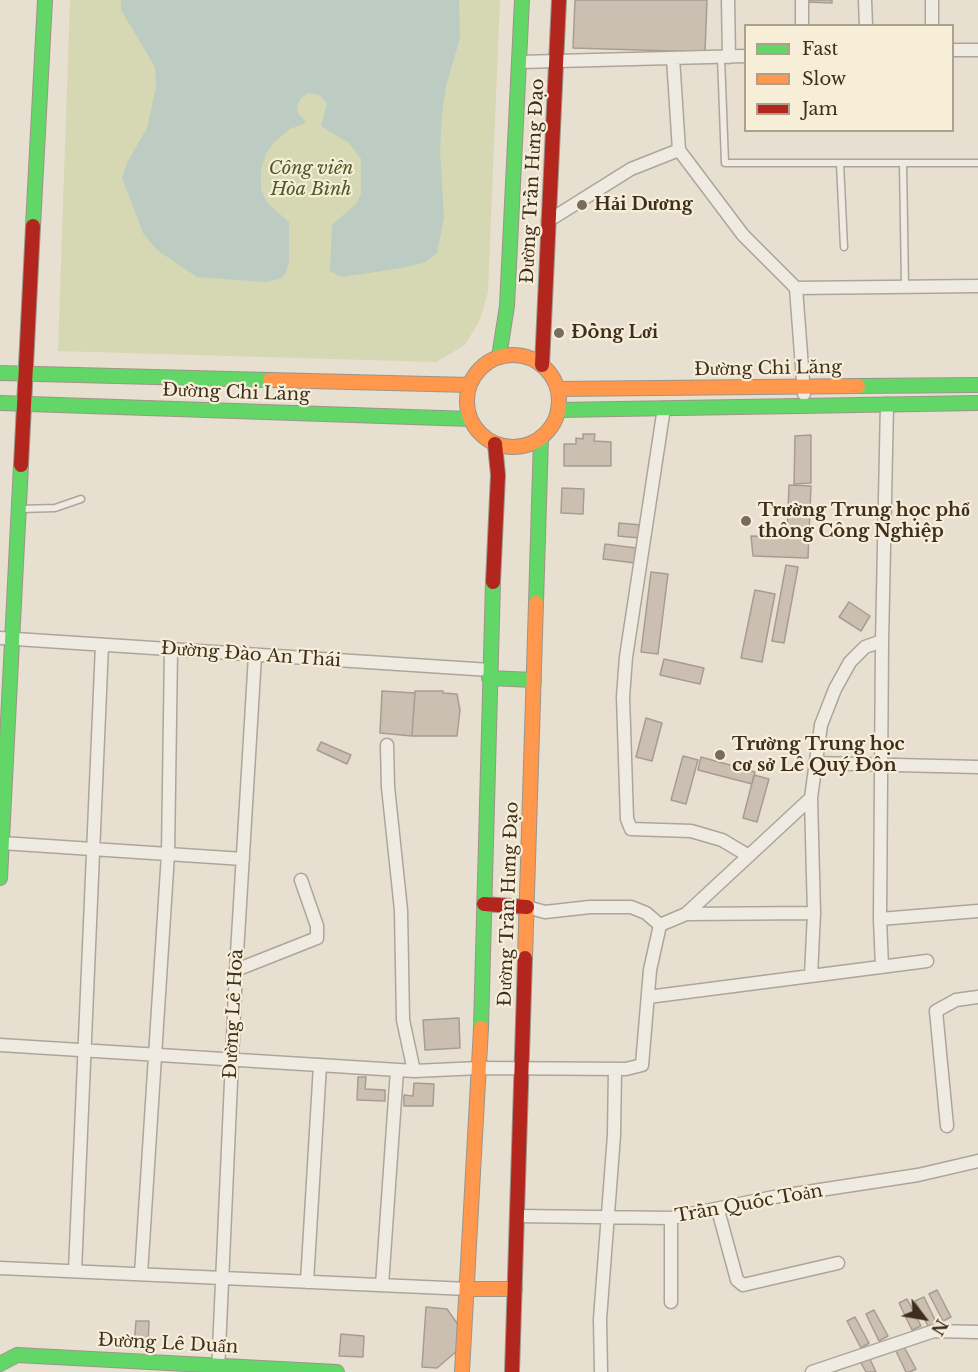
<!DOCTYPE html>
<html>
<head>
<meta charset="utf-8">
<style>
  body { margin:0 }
  #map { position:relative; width:978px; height:1372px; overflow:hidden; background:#e7e0d1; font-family:"Libre Baskerville",serif }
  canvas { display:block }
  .legend { position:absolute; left:744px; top:24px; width:210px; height:108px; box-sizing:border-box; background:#f7eed8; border:2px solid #ada18e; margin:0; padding:8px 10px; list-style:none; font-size:18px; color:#3d2e20 }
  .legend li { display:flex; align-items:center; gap:12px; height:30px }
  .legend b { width:30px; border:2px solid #ada18e }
  .north { position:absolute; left:894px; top:1288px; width:60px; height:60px; -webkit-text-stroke:4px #f7eed8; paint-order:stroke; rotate:121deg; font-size:16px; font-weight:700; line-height:24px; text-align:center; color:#3d2e20 }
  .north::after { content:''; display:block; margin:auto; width:21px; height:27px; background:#3d2e20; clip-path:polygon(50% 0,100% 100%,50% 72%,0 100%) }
</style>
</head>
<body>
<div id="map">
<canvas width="978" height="1372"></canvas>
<ul class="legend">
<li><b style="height:8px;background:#63d668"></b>Fast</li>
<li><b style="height:8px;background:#ff974d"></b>Slow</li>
<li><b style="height:8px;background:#b3261e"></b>Jam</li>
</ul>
<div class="north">N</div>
</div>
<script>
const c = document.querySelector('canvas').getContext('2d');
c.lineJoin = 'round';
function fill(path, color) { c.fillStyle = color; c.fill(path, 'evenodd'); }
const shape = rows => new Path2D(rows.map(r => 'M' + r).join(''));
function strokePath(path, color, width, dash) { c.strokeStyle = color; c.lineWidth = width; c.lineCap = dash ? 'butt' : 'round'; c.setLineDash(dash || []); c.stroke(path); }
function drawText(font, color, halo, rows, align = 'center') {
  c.font = font + ' "Libre Baskerville",serif'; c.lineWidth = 4.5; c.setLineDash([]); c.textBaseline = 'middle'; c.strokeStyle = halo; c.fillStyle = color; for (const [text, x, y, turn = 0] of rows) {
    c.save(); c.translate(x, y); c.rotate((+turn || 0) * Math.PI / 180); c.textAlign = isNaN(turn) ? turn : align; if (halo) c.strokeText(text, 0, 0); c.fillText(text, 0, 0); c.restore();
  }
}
const green = shape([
  [70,0,500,0,488,292,480,320,465,345,436,362,58,351]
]);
const water = shape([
  [121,0,459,0,460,38,446,86,442,115,440,151,444,217,437,253,426,262,402,268,342,277,330,271,332,225,356,204,361,194,361,159,349,143,321,126,327,103,319,95,309,93,301,98,297,105,298,113,306,123,290,129,274,142,266,154,261,169,261,189,267,203,289,222,289,261,286,273,281,278,266,282,197,277,157,250,143,233,122,178,127,163,147,128,156,87,155,67,121,10]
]);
const building = shape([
  [575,0,707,0,705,52,573,48,575,0],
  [806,0,832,0,832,3,806,2,806,0],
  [583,434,595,434,594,441,611,442,611,466,564,466,564,444,576,444,576,438,583,439,583,434],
  [811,435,811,483,794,484,795,436,811,435],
  [789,485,811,486,808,558,753,556,751,536,787,537,789,485],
  [562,488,584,489,583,514,561,513,562,488],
  [619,523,641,525,640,538,618,536,619,523],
  [605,544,636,548,635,563,603,559,605,544],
  [786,565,798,567,784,643,772,641,786,565],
  [651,572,668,574,658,654,641,652,651,572],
  [755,590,775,594,762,662,741,658,755,590],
  [849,602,870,616,861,631,839,617,849,602],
  [664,659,704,668,700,684,660,675,664,659],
  [382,691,415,693,412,736,380,733,382,691],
  [415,691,443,691,443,693,457,694,460,710,457,736,412,736,415,691],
  [646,718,662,723,652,761,636,757,646,718],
  [321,742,351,755,347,764,317,750,321,742],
  [683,756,698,760,686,804,671,800,683,756],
  [701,757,755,772,752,784,698,770,701,757],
  [754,775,769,779,757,822,743,818,754,775],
  [459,1018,460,1048,425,1050,423,1020,459,1018],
  [358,1077,366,1077,365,1089,385,1090,385,1101,357,1100,358,1077],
  [414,1083,434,1084,433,1106,404,1106,404,1095,413,1096,414,1083],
  [937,1290,951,1317,943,1321,929,1294,937,1290],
  [924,1297,937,1324,929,1328,915,1301,924,1297],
  [907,1299,921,1326,912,1330,899,1303,907,1299],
  [426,1307,447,1309,459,1326,458,1350,437,1368,422,1367,426,1307],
  [874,1310,888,1336,879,1341,866,1314,874,1310],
  [855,1317,869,1343,861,1348,847,1321,855,1317],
  [136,1321,149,1321,148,1347,134,1346,136,1321],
  [341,1334,364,1336,363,1357,339,1356,341,1334],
  [902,1343,916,1369,910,1372,906,1372,894,1347,902,1343],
  [869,1357,876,1372,866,1372,860,1361,869,1357]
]);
const lane = shape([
  [721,57,725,163,978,163],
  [840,163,844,247],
  [903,163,905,286],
  [20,509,55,508,81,499]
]);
const street = shape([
  [728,0,729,57],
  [802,0,802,26],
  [865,0,866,26],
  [932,0,932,26],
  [952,50,978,50],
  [673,58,679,150,743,235,796,288,804,394],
  [520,62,746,56],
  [548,221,631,169,679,150],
  [796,288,978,286],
  [664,408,626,657,623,697,627,819,631,829,691,831,722,840,749,856],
  [0,638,490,670],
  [882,641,880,919,882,967],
  [387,745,388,787,401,910,403,1020,414,1071],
  [815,763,978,767],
  [811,798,814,913,811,976],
  [2,843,243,859],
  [527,907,545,912,590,907,631,907,646,913,660,925],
  [686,914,814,913],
  [880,919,978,911],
  [236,970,317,938,317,926,301,880],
  [648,997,927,961],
  [0,1045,414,1071,480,1068,626,1069,642,1065,650,970,660,925,686,914,811,798,821,725,835,689,850,662,865,647,882,641,887,404],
  [947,1126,936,1011,956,1000,978,997],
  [718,1210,737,1280,743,1285,838,1263],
  [517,1216,671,1218,774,1197,918,1175,978,1161],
  [671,1218,671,1302],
  [0,1268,468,1289],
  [75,1271,102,645],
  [141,1274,168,854,171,650],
  [307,1282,320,1065],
  [382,1285,397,1070],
  [218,1372,236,970,255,656],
  [601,1372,600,1319,614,1135,615,1069],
  [812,1372,934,1331,978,1332]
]);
const fast = shape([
  [33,226,45,0],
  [499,357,507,306,522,0],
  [0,373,270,380],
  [858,386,978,385],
  [0,403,470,419],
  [558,410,978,403],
  [536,603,541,438],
  [489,678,534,680],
  [0,878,21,465],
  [481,1028,493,582],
  [0,1364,17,1355,337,1372]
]);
const slow = shape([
  '467 401a46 46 0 1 1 92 0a46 46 0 1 1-92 0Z',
  [270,380,470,385],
  [558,389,858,386],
  [525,958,536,603],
  [468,1289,515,1289],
  [462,1372,481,1028]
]);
const jam = shape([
  [542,365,559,0],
  [21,465,33,226],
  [493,582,498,475,495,444],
  [484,904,527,907],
  [512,1372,525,958]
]);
const markers = [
  [582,205,6,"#786c5e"],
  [559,333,6,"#786c5e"],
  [746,521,6,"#786c5e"],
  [720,755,6,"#786c5e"]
];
const parkNames = [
  ["Công viên",311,169],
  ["Hòa Bình",311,190]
];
const streetNames = [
  ["Đường Trần Hưng Đạo",533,181,-87],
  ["Đường Chi Lăng",768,369,-1],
  ["Đường Chi Lăng",236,393,2],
  ["Đường Đào An Thái",251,655,4],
  ["Đường Trần Hưng Đạo",509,904,-88],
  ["Đường Lê Hoà",234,1014,-87],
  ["Trần Quốc Toản",749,1204,-10],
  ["Đường Lê Duẩn",168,1344,3]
];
const poiNames = [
  ["Hải Dương",594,205],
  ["Đồng Lơi",571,333],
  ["Trường Trung học phổ",758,511],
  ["thông Công Nghiệp",758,532],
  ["Trường Trung học",732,745],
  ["cơ sở Lê Quý Đôn",732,766]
];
fill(green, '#d6d7b3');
fill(water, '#bcccc2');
fill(building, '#cbbfb2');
strokePath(building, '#a89c90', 1.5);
strokePath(lane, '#ada599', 9);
strokePath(street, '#ada599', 15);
strokePath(fast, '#9c958a', 16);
strokePath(slow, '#9c958a', 16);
strokePath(jam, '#9c958a', 16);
strokePath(lane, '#efebe3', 6);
strokePath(street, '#efebe3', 12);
strokePath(fast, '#63d668', 14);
strokePath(slow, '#ff974d', 14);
strokePath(jam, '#b3261e', 14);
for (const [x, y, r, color] of markers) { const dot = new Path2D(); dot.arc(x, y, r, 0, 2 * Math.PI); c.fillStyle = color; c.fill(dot); strokePath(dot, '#f7eed8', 2); }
drawText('italic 18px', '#4d5a26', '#f7eed8', parkNames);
drawText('18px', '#3d2e20', '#f7eed8', streetNames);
drawText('bold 18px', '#3d2e20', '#f7eed8', poiNames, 'left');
</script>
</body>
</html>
